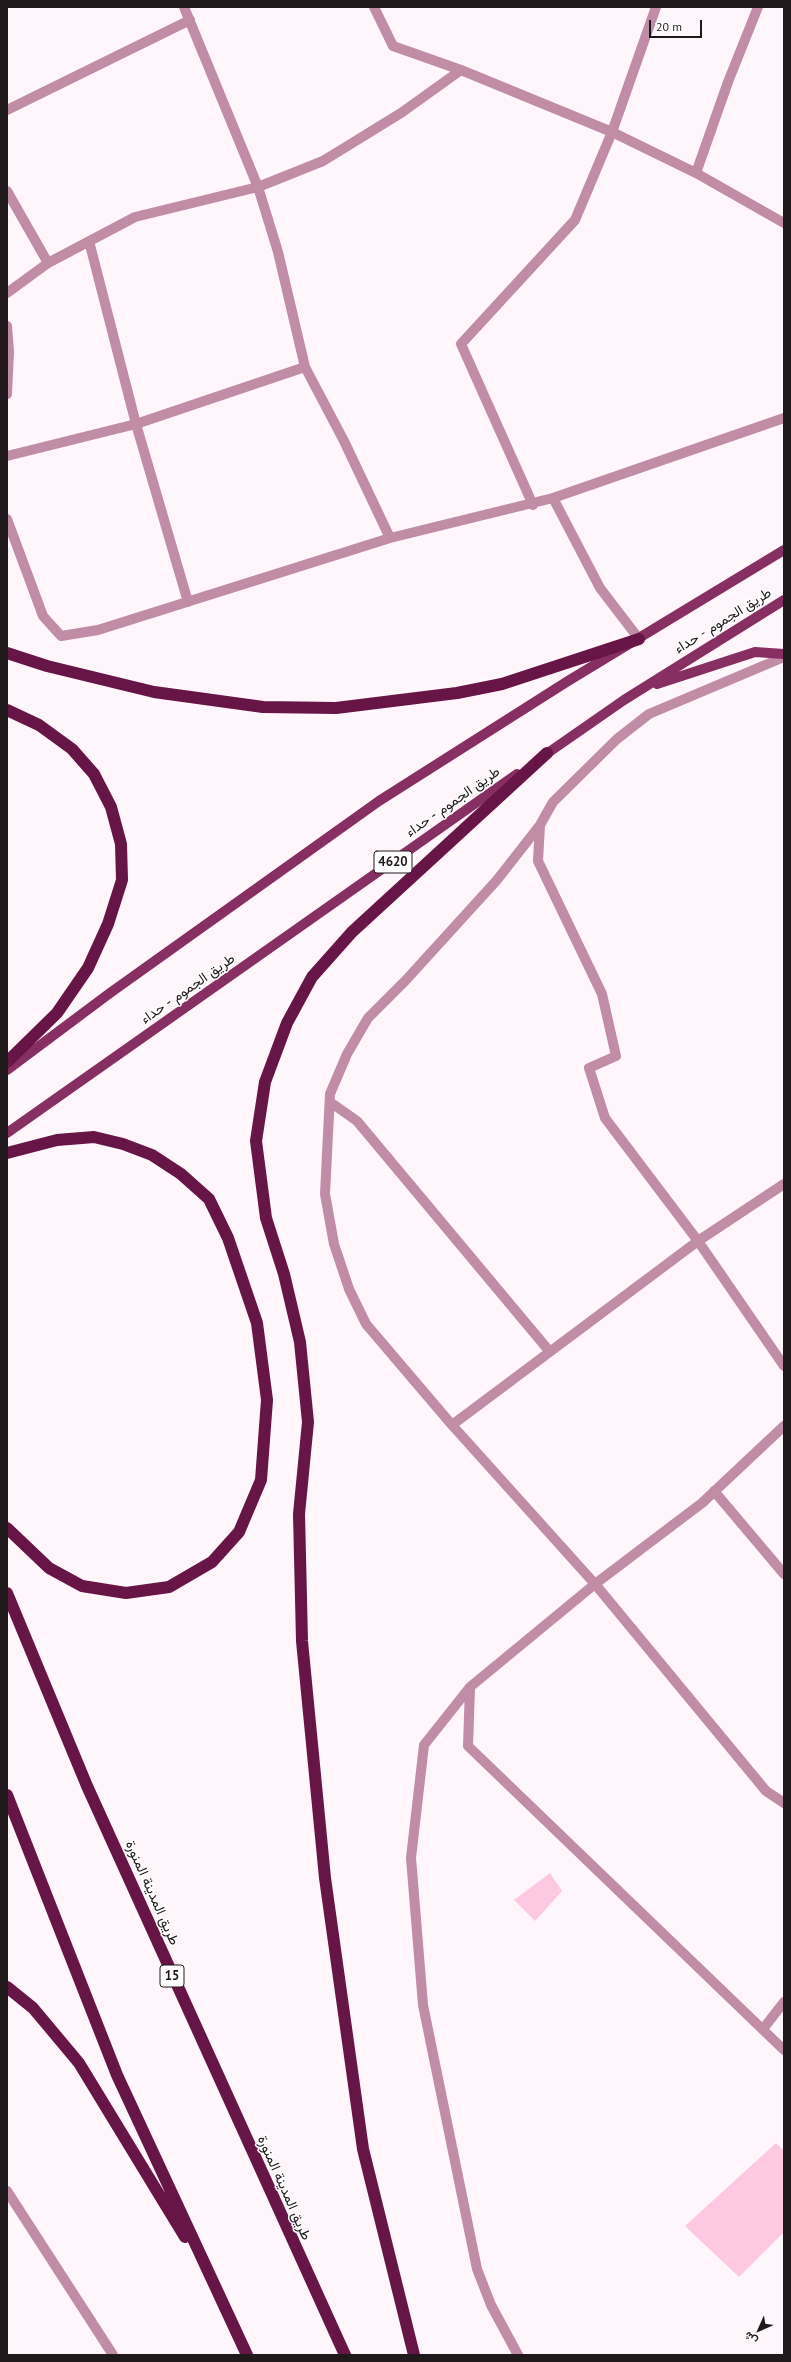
<!DOCTYPE html>
<html>
<head>
<meta charset="utf-8">
<style>
  body { margin:0 }
  #map { position:relative; width:791px; height:2362px; overflow:hidden; background:#fef6fa; font-family:"PT Sans",Vazirmatn,sans-serif }
  canvas { display:block }
  .frame { position:absolute; inset:0; border:8px solid #20191c; pointer-events:none }
  .north { position:absolute; left:739px; top:2310px; width:40px; height:40px; -webkit-text-stroke:3px #fff; paint-order:stroke; rotate:225deg; font-size:11px; font-weight:700; line-height:16px; text-align:center; color:#20191c }
  .north::after { content:''; display:block; margin:auto; width:14px; height:18px; background:#20191c; clip-path:polygon(50% 0,100% 100%,50% 72%,0 100%) }
  .scale { position:absolute; left:649px; top:20px; width:53px; height:18px; box-sizing:border-box; border:2px solid #20191c; border-top:0; padding-left:5px; font-size:12px; line-height:14px; white-space:nowrap; color:#20191c; -webkit-text-stroke:3px #fff; paint-order:stroke }
</style>
</head>
<body>
<div id="map">
<canvas width="791" height="2362"></canvas>
<div class="frame"></div>
<div class="north">ش</div>
<div class="scale">20 m</div>
</div>
<script>
const c = document.querySelector('canvas').getContext('2d');
c.lineJoin = 'round';
function fill(path, color) { c.fillStyle = color; c.fill(path, 'evenodd'); }
const shape = rows => new Path2D(rows.map(r => 'M' + r).join(''));
function strokePath(path, color, width, dash) { c.strokeStyle = color; c.lineWidth = width; c.lineCap = dash ? 'butt' : 'round'; c.setLineDash(dash || []); c.stroke(path); }
function drawText(font, color, halo, rows, align = 'center') {
  c.font = font + ' "PT Sans",Vazirmatn,sans-serif'; c.lineWidth = 3; c.setLineDash([]); c.textBaseline = 'middle'; c.strokeStyle = halo; c.fillStyle = color; for (const [text, x, y, turn = 0] of rows) {
    c.save(); c.translate(x, y); c.rotate((+turn || 0) * Math.PI / 180); c.textAlign = isNaN(turn) ? turn : align; if (halo) c.strokeText(text, 0, 0); c.fillText(text, 0, 0); c.restore();
  }
}
const green = shape([
  [550,1873,562,1891,535,1921,514,1900],
  [776,2143,784,2151,784,2232,739,2277,685,2226]
]);
const minor = shape([
  [184,7,258,187,278,252,305,367,344,441,390,538],
  [374,7,393,46,461,70,612,132,696,173,784,223],
  [7,110,190,20],
  [696,173,728,82,758,7],
  [7,191,48,263],
  [89,241,136,424,188,602],
  [7,293,48,263,135,217,258,187,323,161,401,113,461,70],
  [7,326,9,352,7,394],
  [7,456,136,424,305,367],
  [553,498,784,418],
  [533,505,461,344,575,220,612,132,656,7],
  [7,519,43,616,61,636,98,630,390,538,553,498,600,588,639,639],
  [784,657,649,714,617,739,553,802,540,825,497,880,406,980,368,1018,347,1054,330,1094,325,1194,334,1244,349,1289,366,1324,452,1425,595,1584,766,1791,784,1803],
  [540,825,538,861,602,994,616,1056,589,1068,605,1118,698,1241,784,1366],
  [330,1102,357,1121,550,1352],
  [452,1425,698,1241,784,1184],
  [784,1426,702,1503,595,1584,470,1687,468,1746,784,2050],
  [714,1491,784,1574],
  [470,1687,424,1745,411,1858,423,2005,477,2269,491,2305,518,2355],
  [763,2029,784,2002],
  [7,2191,113,2355]
]);
const primary = shape([
  [657,684,755,652,784,654],
  [542,757,624,700,784,600],
  [7,1070,110,993,379,801,568,681,784,550],
  [7,1133,517,774]
]);
const motorway = shape([
  [7,653,47,666,154,692,263,707,336,708,457,693,502,684,639,639],
  [7,710,39,725,72,749,94,774,111,807,121,844,122,880,108,924,88,968,57,1013,7,1062],
  [7,1153,57,1140,94,1137,123,1144,152,1155,181,1174,209,1199,228,1238,257,1323,267,1400,261,1480,239,1532,212,1562,169,1587,126,1593,82,1586,49,1568,7,1528],
  [7,1593,87,1786,345,2355],
  [7,1795,117,2075,247,2355],
  [7,1987,33,2008,79,2063,185,2237],
  [414,2355,363,2149,325,1878,302,1641,299,1514,308,1422,300,1342,284,1274,266,1218,256,1141,265,1082,287,1023,312,977,352,932,547,753]
]);
const shields = [
  [393,862,38],
  [172,1976,24]
];
const shieldNames = [
  ["4620",393,862],
  ["15",172,1976]
];
const streetNames = [
  ["طريق الجموم - حداء",723,621,-32],
  ["طريق الجموم - حداء",453,802,-35],
  ["طريق الجموم - حداء",188,989,-35],
  ["طريق المدينة المنورة",152,1893,66],
  ["طريق المدينة المنورة",284,2188,66]
];
fill(green, '#fec7e2');
strokePath(minor, '#c08ca6', 10);
strokePath(primary, '#872e62', 10);
strokePath(motorway, '#671447', 12);
for (const [x, y, w] of shields) { const box = new Path2D(); box.roundRect(x - w / 2, y - 11, w, 22, 3); c.fillStyle = '#fff'; c.fill(box); strokePath(box, '#20191c', 1); }
drawText('bold 13px', '#20191c', null, shieldNames);
drawText('14px', '#20191c', '#fff', streetNames);
</script>
</body>
</html>
